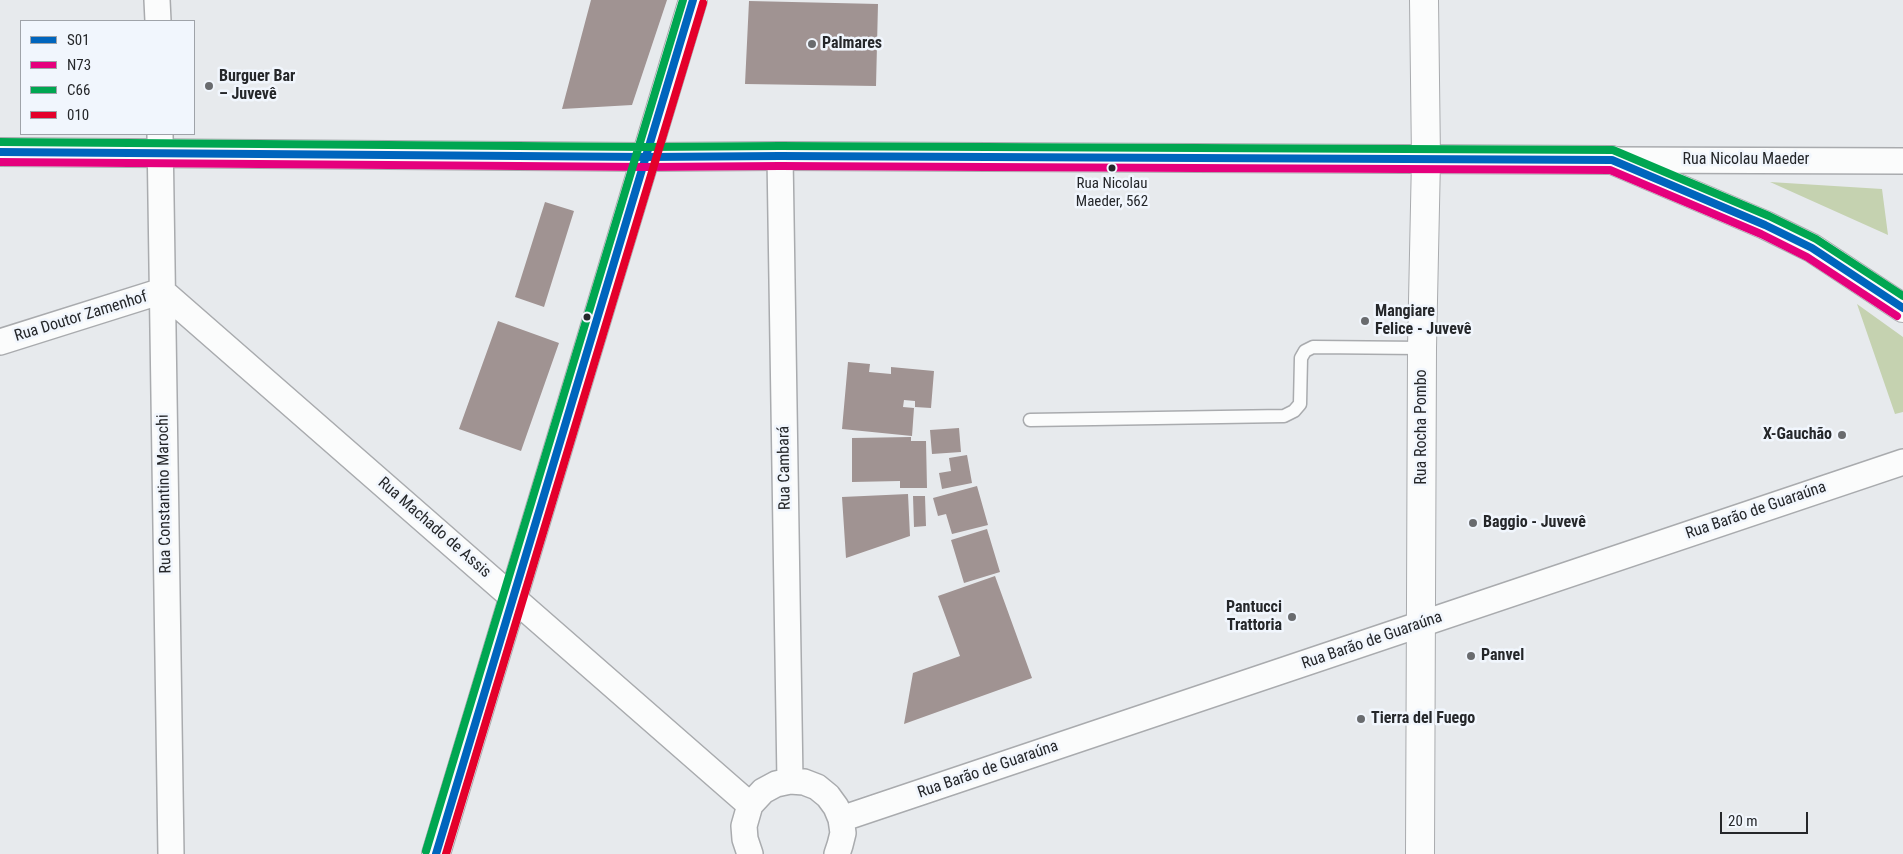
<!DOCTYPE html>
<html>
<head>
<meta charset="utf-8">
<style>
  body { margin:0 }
  #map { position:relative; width:1903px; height:854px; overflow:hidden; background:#e7eaed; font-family:"Roboto Condensed",sans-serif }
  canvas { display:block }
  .legend { position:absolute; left:20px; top:20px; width:175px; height:115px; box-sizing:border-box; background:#f1f6fd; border:1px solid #9fa3a9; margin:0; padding:6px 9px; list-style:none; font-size:15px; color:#25272a }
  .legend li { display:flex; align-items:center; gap:10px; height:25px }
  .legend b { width:25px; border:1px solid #9fa3a9 }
  .scale { position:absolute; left:1720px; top:812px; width:88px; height:22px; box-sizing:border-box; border:2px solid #25272a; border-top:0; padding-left:6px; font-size:15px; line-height:18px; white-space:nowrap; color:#25272a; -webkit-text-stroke:4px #f1f6fd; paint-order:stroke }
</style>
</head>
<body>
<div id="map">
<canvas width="1903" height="854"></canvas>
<ul class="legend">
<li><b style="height:6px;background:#0065bd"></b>S01</li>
<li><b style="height:6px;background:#e5007d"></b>N73</li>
<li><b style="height:6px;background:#00a651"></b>C66</li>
<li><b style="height:6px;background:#e4002b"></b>010</li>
</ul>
<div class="scale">20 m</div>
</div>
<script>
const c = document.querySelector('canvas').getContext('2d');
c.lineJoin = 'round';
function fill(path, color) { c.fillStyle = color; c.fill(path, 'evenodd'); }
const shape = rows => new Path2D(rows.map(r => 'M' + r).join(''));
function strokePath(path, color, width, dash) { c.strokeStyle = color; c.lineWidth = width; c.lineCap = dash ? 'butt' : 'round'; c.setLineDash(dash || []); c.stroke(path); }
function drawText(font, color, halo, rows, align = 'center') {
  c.font = font + ' "Roboto Condensed",sans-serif'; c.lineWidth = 5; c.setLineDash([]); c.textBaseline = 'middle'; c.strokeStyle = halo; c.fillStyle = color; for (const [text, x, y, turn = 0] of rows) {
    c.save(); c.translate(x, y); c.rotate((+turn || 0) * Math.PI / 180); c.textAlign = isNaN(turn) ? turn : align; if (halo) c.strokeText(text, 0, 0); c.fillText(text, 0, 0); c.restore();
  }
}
const green = shape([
  [1770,182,1882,189,1888,235],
  [1857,304,1903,337,1903,412,1895,414]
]);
const building = shape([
  [591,0,667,0,632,105,562,109],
  [749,1,878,4,876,86,745,84],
  [545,202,574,211,544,307,515,297],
  [498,321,559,343,521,451,459,429],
  [848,362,870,364,869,372,891,374,891,367,934,371,931,408,915,407,915,401,904,400,903,407,914,408,912,436,842,429],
  [959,428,961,452,932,454,930,430],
  [911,437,911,441,926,441,927,488,900,488,900,481,852,482,852,438],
  [967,455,972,483,942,489,939,473,951,471,949,458],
  [977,486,988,525,952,534,946,514,938,516,933,498],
  [908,494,910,536,846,558,842,497],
  [913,496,925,496,926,526,914,527],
  [987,529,1000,572,964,583,951,540],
  [995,576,1032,678,904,724,913,673,960,656,938,596]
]);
const lane = shape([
  [1030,420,1284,416,1294,411,1300,404,1301,358,1305,351,1313,347,1422,348]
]);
const street = shape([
  [157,0,158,21],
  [160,134,171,854],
  [780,156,790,781],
  [1612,160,1903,161],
  [162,291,750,805],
  [0,342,162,291],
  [841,819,1903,462],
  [750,854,745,839,744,826,750,805,763,791,776,784,790,781,804,782,817,787,828,796,836,807,841,819,843,833,840,845,837,854]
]);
const primary = shape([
  [0,152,647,157,780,156,1612,160,1765,225,1812,248,1903,308],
  [436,854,693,0],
  [1420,854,1422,348,1426,159,1424,0]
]);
const bus1 = shape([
  [0,152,647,157,780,156,1612,160,1765,225,1812,248,1903,308],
  [436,854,693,0]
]);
const bus2 = shape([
  [0,162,647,167,780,166,1610,170,1761,234,1807,257,1897,316]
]);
const bus3 = shape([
  [0,142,647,147,780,146,1613,150,1769,216,1816,239,1903,296],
  [426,851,683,0]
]);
const bus4 = shape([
  [446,854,703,3]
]);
const markers = [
  [812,44,5,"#696b6e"],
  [209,86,5,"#696b6e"],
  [1112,168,4.5,"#25272a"],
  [587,317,4.5,"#25272a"],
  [1365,321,5,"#696b6e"],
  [1842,435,5,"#696b6e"],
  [1473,523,5,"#696b6e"],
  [1292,617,5,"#696b6e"],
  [1471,656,5,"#696b6e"],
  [1361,719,5,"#696b6e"]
];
const busNames = [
  ["Rua Nicolau",1112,184],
  ["Maeder, 562",1112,202]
];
const poiNames = [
  ["Palmares",822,44],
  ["Burguer Bar",219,77],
  ["– Juvevê",219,95],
  ["Mangiare",1375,312],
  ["Felice - Juvevê",1375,330],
  ["X-Gauchão",1832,435,"right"],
  ["Baggio - Juvevê",1483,523],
  ["Pantucci",1282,608,"right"],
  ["Trattoria",1282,626,"right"],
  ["Panvel",1481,656],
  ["Tierra del Fuego",1371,719]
];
const streetNames = [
  ["Rua Nicolau Maeder",1746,160],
  ["Rua Doutor Zamenhof",81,317,-17],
  ["Rua Rocha Pombo",1422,427,-90],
  ["Rua Cambará",785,468,-91],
  ["Rua Constantino Marochi",165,494,-91],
  ["Rua Barão de Guaraúna",1756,511,-19],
  ["Rua Machado de Assis",434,528,41],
  ["Rua Barão de Guaraúna",1372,641,-19],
  ["Rua Barão de Guaraúna",988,770,-19]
];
fill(green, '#c5d2b0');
fill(building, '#a09392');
strokePath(lane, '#a9abae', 15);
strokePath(street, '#a9abae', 28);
strokePath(primary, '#a9abae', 30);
strokePath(lane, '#fbfcfc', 12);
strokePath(street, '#fbfcfc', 25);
strokePath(primary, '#fbfcfc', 28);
strokePath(bus1, '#0065bd', 8);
strokePath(bus2, '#e5007d', 8);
strokePath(bus3, '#00a651', 8);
strokePath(bus4, '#e4002b', 8);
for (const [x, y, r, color] of markers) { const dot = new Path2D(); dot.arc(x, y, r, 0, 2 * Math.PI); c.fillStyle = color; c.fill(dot); strokePath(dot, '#f1f6fd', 2); }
drawText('15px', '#25272a', '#f1f6fd', busNames);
drawText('bold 16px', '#25272a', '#f1f6fd', poiNames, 'left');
drawText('16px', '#25272a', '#f1f6fd', streetNames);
</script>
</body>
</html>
